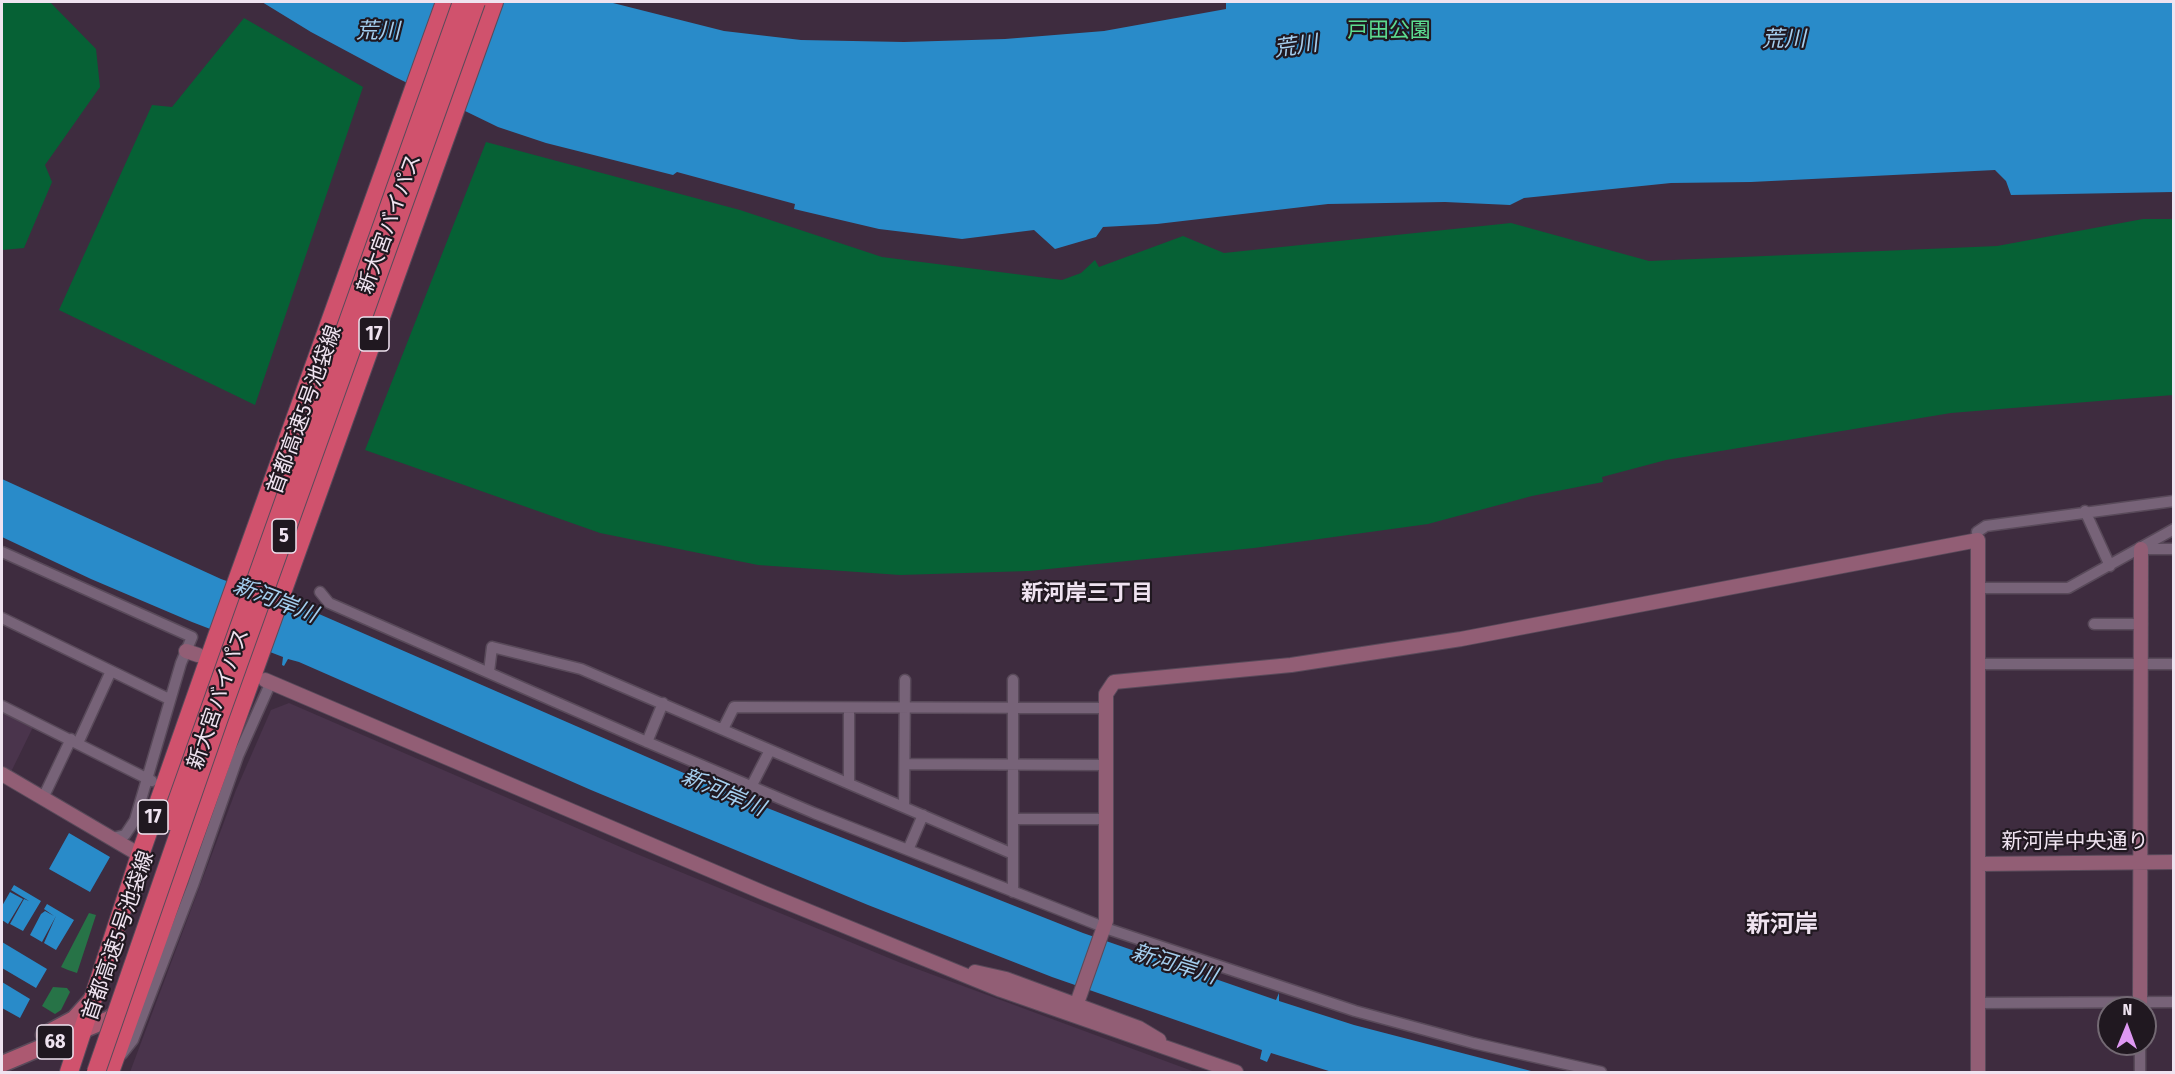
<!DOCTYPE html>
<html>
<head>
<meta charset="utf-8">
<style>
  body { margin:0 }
  #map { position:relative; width:2175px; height:1074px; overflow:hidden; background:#3e2c3f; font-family:"Fira Sans Condensed",sans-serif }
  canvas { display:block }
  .frame { position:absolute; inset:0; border:3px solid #efe3f0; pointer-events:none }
  .north { position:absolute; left:2097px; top:996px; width:60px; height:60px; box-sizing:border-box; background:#201820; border:2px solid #736973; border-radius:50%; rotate:1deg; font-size:16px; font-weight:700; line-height:24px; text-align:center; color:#efe3f0 }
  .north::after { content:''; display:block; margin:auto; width:21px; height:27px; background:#de98f2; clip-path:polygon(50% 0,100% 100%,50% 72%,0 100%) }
</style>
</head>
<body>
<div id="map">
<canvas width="2175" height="1074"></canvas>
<div class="frame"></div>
<div class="north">N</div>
</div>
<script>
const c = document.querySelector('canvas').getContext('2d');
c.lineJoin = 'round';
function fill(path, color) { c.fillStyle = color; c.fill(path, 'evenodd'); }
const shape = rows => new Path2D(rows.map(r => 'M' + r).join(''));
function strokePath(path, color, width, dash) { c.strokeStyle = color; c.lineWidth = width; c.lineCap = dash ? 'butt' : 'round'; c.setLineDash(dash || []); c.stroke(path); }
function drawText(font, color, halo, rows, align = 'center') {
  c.font = font + ' "Fira Sans Condensed","Noto Sans JP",sans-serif'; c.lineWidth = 4.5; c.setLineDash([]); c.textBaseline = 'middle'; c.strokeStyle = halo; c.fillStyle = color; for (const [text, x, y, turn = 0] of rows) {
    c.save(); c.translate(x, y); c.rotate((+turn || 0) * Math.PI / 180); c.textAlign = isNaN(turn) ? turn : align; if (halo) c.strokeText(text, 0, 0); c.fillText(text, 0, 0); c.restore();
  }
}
const built = shape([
  [289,703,632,852,901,963,1195,1072,130,1072,236,790,271,710],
  [2,711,33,727,11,772,2,768]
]);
const green = shape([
  [2,2,50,2,96,49,100,87,45,165,52,182,24,248,2,250],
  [244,18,363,87,255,405,59,310,152,105,172,107],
  [486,142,740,210,882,257,1062,280,1081,273,1095,260,1099,267,1183,236,1224,253,1511,223,1649,261,1997,246,2143,219,2173,219,2173,395,1951,413,1666,460,1602,477,1603,482,1532,496,1428,524,1254,548,1029,571,900,575,758,565,600,533,365,450]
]);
const forest = shape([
  [89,913,96,915,77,973,68,970,61,967],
  [53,987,67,988,70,992,61,1010,55,1014,42,1006]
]);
const water = shape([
  [262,2,609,2,724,31,801,40,904,42,1005,39,1104,31,1226,9,1226,2,2173,2,2173,192,2011,195,2006,181,1995,170,1751,182,1671,183,1524,198,1510,205,1445,202,1328,204,1157,224,1103,227,1096,237,1055,249,1034,230,962,239,879,229,794,209,795,204,677,172,673,175,546,143,498,127,395,77,311,32],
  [2,479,221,579,319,614,732,794,1083,933,1276,1000,1279,993,1279,1001,1354,1025,1535,1072,1332,1072,1271,1053,1267,1062,1260,1059,1262,1050,1052,977,868,905,591,790,299,662,288,659,284,666,282,665,283,657,192,622,91,579,2,537],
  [69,833,110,857,90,892,49,869],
  [14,885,41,901,23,931,10,924,24,899,29,901,11,890],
  [10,892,23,899,8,924,2,920,2,906],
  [47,904,74,920,56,950,44,943,56,916,42,942,30,935,41,914,45,911,54,916,44,909],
  [2,942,47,969,36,988,2,968],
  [2,982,30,999,20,1018,2,1008]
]);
const street = shape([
  [2085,511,2110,566],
  [1978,540,1977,532,1986,526,2174,501],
  [2144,549,2174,549],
  [2,552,192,637,181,663,135,820,125,835,112,838],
  [1978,588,2068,588,2174,529],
  [320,592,329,603,647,742,814,813,1111,930,1355,1011,1473,1043,1601,1072],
  [2,618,169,699],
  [2094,624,2142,624],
  [1978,664,2174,664],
  [489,672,492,647,581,669,1013,854],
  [2,706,152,781],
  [723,729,734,707,1106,708],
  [647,742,663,703],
  [78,743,111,671],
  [905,764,1106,765],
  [849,783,849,708],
  [751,787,770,750],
  [43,798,71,739],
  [904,807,905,680],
  [1013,819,1106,819],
  [908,850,923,815],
  [1013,892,1013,680],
  [1978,1003,2174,1002],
  [2140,1044,2140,1072],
  [122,1054,133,1040,193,885,238,756,271,682]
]);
const secondary = shape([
  [186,651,198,655],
  [265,680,764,893,1001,990,1236,1072],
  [2,774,140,855],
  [1978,864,2174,862],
  [975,972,1006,979,1139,1028,1159,1040],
  [2140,1002,2141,549],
  [1076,1006,1106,921,1106,694,1114,682,1291,665,1461,639,1978,540,1978,1072]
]);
const primary = shape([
  [44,1035,74,1019,92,999],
  [2,1064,109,1019,122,1010]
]);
const highway = shape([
  [69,1072,140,855,216,639,445,2],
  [110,1072,494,2]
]);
const highwayBridge = shape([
  [170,821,462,2],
  [96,1072,219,718,476,2]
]);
const shields = [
  [374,334,30],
  [284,536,24],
  [153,817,30],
  [55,1042,36]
];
const shieldNames = [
  ["17",374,334],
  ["5",284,536],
  ["17",153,817],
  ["68",55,1042]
];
const parkNames = [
  ["戸田公園",1389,31]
];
const streetNames = [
  ["新大宮バイパス",390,224,-70],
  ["首都高速5号池袋線",305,410,-70],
  ["新大宮バイパス",219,699,-71],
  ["新河岸中央通り",2075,842],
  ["首都高速5号池袋線",119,936,-71]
];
const waterNames = [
  ["荒川",378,32],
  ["荒川",1784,40,-1],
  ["荒川",1296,47,-8],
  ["新河岸川",275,601,21],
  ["新河岸川",723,793,23],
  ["新河岸川",1174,965,17]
];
const neighbourhoodNames = [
  ["新河岸三丁目",1087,594]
];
const quarterNames = [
  ["新河岸",1782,925]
];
fill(built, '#4a344c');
fill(green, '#066135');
fill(forest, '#277347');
fill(water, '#298bc9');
strokePath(street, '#594a5a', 13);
strokePath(secondary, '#594a5a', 16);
strokePath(primary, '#594a5a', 19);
strokePath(highway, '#594a5a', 20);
strokePath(street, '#776378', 10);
strokePath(secondary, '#925e75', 14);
strokePath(primary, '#ac5971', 16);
strokePath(highway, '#d0526d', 18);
strokePath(highwayBridge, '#594a5a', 20, []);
strokePath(highwayBridge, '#d0526d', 18);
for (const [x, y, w] of shields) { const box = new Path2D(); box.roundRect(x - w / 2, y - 17, w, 34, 4.5); c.fillStyle = '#201820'; c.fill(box); strokePath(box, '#efe3f0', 1.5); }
drawText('bold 20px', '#efe3f0', null, shieldNames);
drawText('21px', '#5ddd91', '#201820', parkNames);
drawText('21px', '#efe3f0', '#201820', streetNames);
drawText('italic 22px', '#a4ceee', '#201820', waterNames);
drawText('bold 22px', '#efe3f0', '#201820', neighbourhoodNames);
drawText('bold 24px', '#efe3f0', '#201820', quarterNames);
</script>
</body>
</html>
